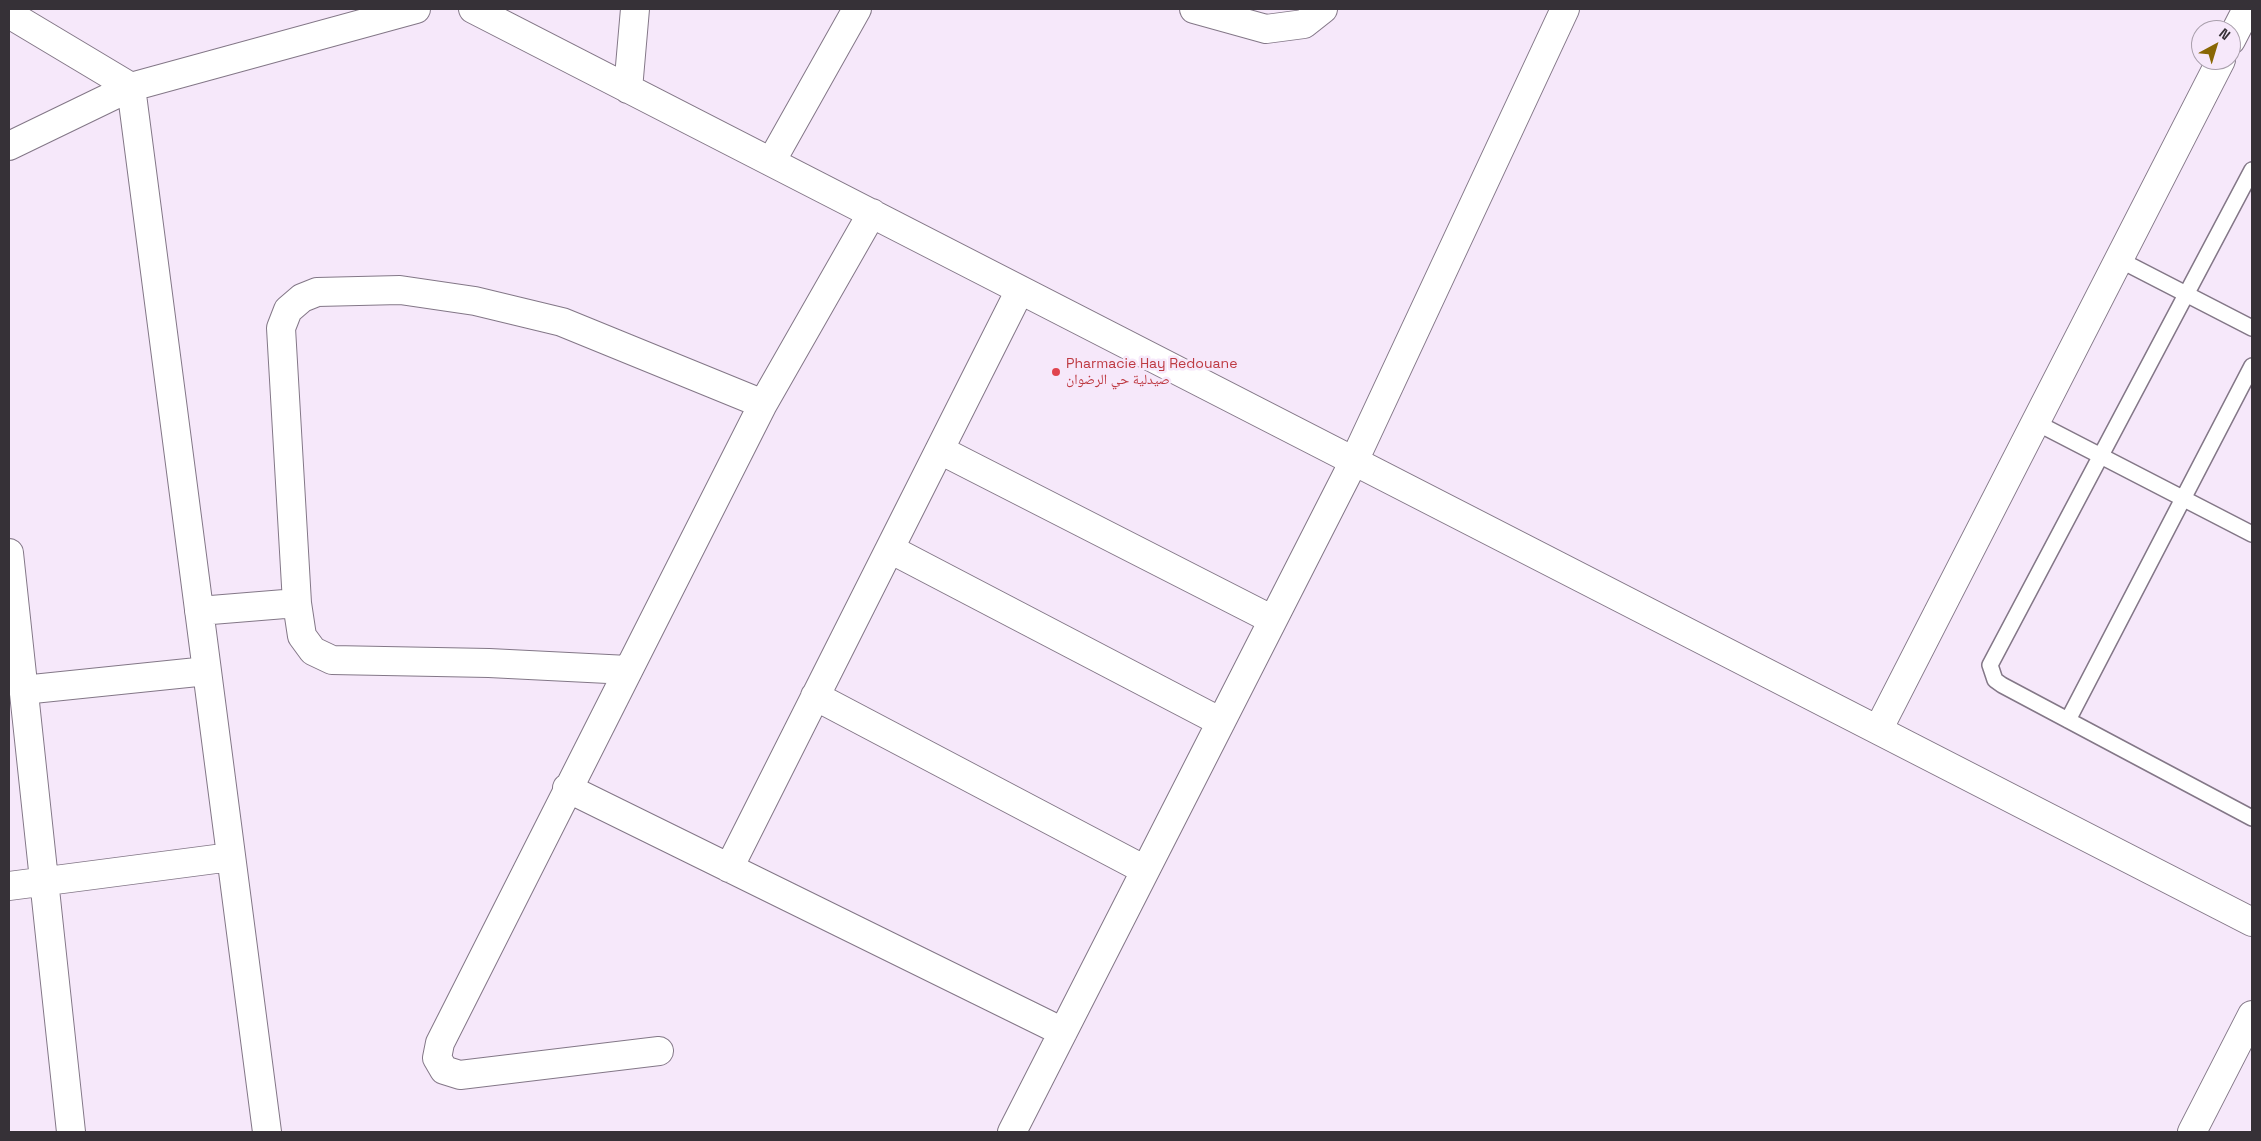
<!DOCTYPE html>
<html>
<head>
<meta charset="utf-8">
<style>
  body { margin:0 }
  #map { position:relative; width:2261px; height:1141px; overflow:hidden; background:#f6e8fa; font-family:"Space Grotesk",sans-serif }
  canvas { display:block }
  .frame { position:absolute; inset:0; border:10px solid #363137; pointer-events:none }
  .north { position:absolute; left:2191px; top:20px; width:50px; height:50px; box-sizing:border-box; background:#f6e8fa; border:1px solid #a99fac; border-radius:50%; rotate:39deg; font-size:14px; font-weight:700; line-height:20px; text-align:center; color:#363137 }
  .north::after { content:''; display:block; margin:auto; width:18px; height:22px; background:#896704; clip-path:polygon(50% 0,100% 100%,50% 72%,0 100%) }
</style>
</head>
<body>
<div id="map">
<canvas width="2261" height="1141"></canvas>
<div class="frame"></div>
<div class="north">N</div>
</div>
<script>
const c = document.querySelector('canvas').getContext('2d');
c.lineJoin = 'round';
const shape = rows => new Path2D(rows.map(r => 'M' + r).join(''));
function strokePath(path, color, width, dash) { c.strokeStyle = color; c.lineWidth = width; c.lineCap = dash ? 'butt' : 'round'; c.setLineDash(dash || []); c.stroke(path); }
function drawText(font, color, halo, rows, align = 'center') {
  c.font = font + ' "Space Grotesk","Noto Naskh Arabic",sans-serif'; c.lineWidth = 5; c.setLineDash([]); c.textBaseline = 'middle'; c.strokeStyle = halo; c.fillStyle = color; for (const [text, x, y, turn = 0] of rows) {
    c.save(); c.translate(x, y); c.rotate((+turn || 0) * Math.PI / 180); c.textAlign = isNaN(turn) ? turn : align; if (halo) c.strokeText(text, 0, 0); c.fillText(text, 0, 0); c.restore();
  }
}
const lane = shape([
  [2252,170,1990,665,1995,680,2002,685,2252,818],
  [2118,259,2252,328],
  [2035,422,2252,534],
  [2068,720,2252,366]
]);
const street = shape([
  [473,9,2252,922],
  [1194,9,1266,29,1304,24,1323,9],
  [9,14,131,87,267,1132],
  [2231,40,2247,9],
  [628,89,635,9],
  [9,146,131,87,416,9],
  [771,162,857,9],
  [940,450,1273,620],
  [890,549,1221,722],
  [9,553,71,1132],
  [199,611,297,603],
  [628,670,489,663,332,660,313,651,302,636,297,603,281,328,288,310,302,298,317,292,400,290,475,301,562,322,763,404],
  [23,690,207,671],
  [815,696,1145,870],
  [1878,730,2221,60],
  [567,788,1063,1032],
  [729,868,1020,290],
  [9,886,231,857],
  [659,1051,460,1075,444,1070,437,1058,440,1043,763,404,872,213],
  [1012,1132,1354,461,1565,9],
  [2192,1132,2252,1015]
]);
const markers = [
  [1056,372,5,"#e0444e"]
];
const healthNames = [
  ["Pharmacie Hay Redouane",1066,364],
  ["صيدلية حي الرضوان",1066,380]
];
strokePath(lane, '#837787', 18);
strokePath(street, '#837787', 30);
strokePath(lane, '#fff', 15);
strokePath(street, '#fff', 28);
for (const [x, y, r, color] of markers) { const dot = new Path2D(); dot.arc(x, y, r, 0, 2 * Math.PI); c.fillStyle = color; c.fill(dot); strokePath(dot, '#f6e8fa', 2); }
drawText('14px', '#be3a42', '#f6e8fa', healthNames, 'left');
</script>
</body>
</html>
